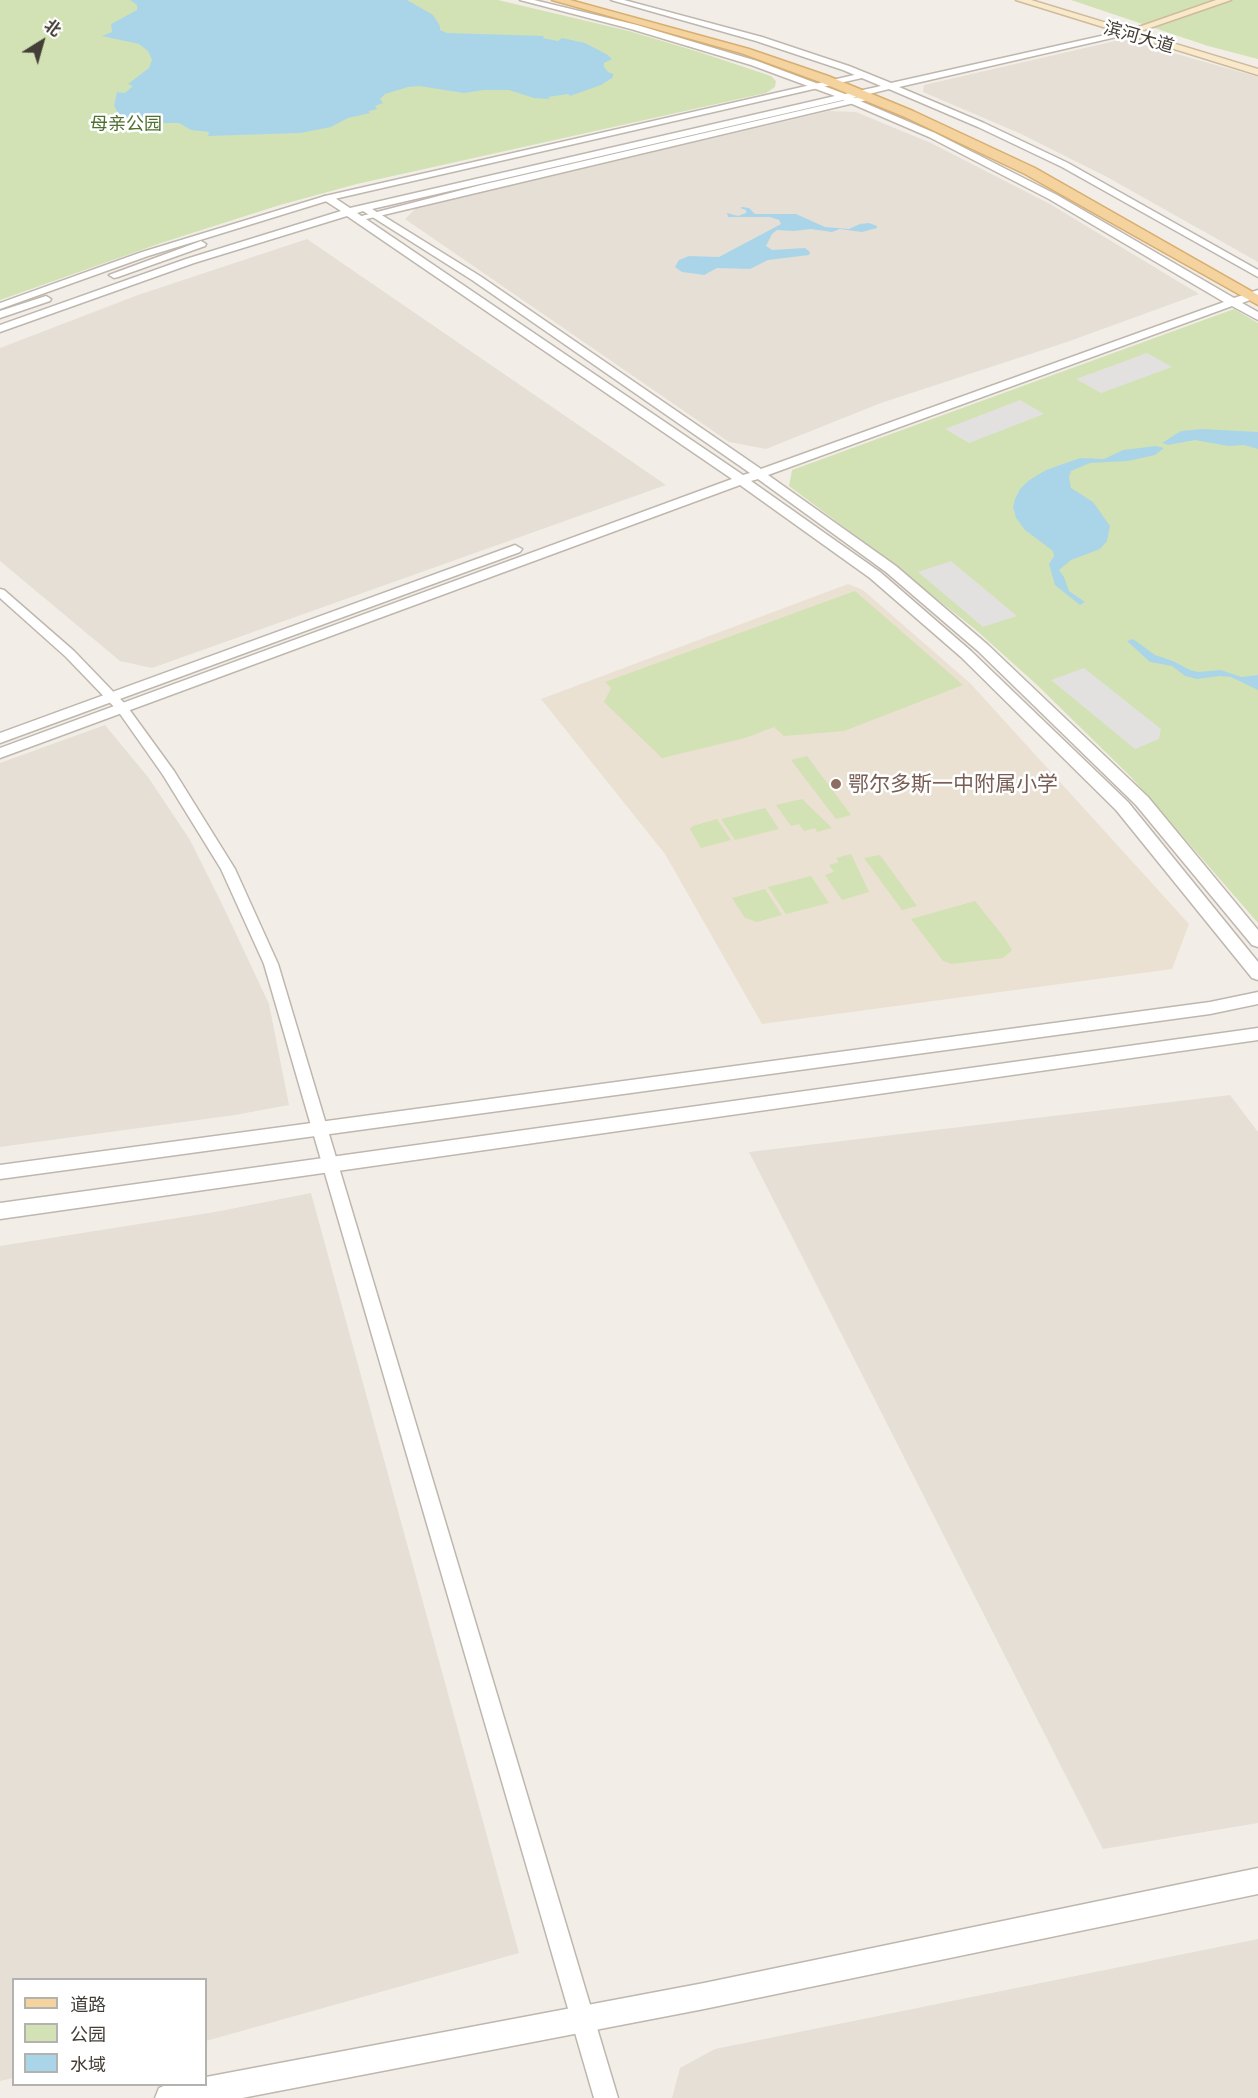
<!DOCTYPE html>
<html>
<head>
<meta charset="utf-8">
<style>
  body { margin:0 }
  #map { position:relative; width:1258px; height:2098px; overflow:hidden; background:#f2eee7; font-family:Ubuntu,"Noto Sans SC",sans-serif }
  canvas { display:block }
  .legend { position:absolute; left:12px; top:1978px; width:195px; height:108px; box-sizing:border-box; background:#fff; border:2px solid #b4b2af; margin:0; padding:8px 10px; list-style:none; font-size:18px; color:#443e37 }
  .legend li { display:flex; align-items:center; gap:12px; height:30px }
  .legend b { width:30px; border:2px solid #b4b2af }
  .north { position:absolute; left:12px; top:12px; width:60px; height:60px; -webkit-text-stroke:4px #fff; paint-order:stroke; rotate:37deg; font-size:16px; font-weight:700; line-height:24px; text-align:center; color:#443e37 }
  .north::after { content:''; display:block; margin:auto; width:21px; height:27px; background:#443e37; clip-path:polygon(50% 0,100% 100%,50% 72%,0 100%) }
</style>
</head>
<body>
<div id="map">
<canvas width="1258" height="2098"></canvas>
<ul class="legend">
<li><b style="height:8px;background:#f4d39e"></b>道路</li>
<li><b style="height:16px;background:#d2e2b4"></b>公园</li>
<li><b style="height:16px;background:#aad5e9"></b>水域</li>
</ul>
<div class="north">北</div>
</div>
<script>
const c = document.querySelector('canvas').getContext('2d');
c.lineJoin = 'round';
function fill(path, color) { c.fillStyle = color; c.fill(path, 'evenodd'); }
const shape = rows => new Path2D(rows.map(r => 'M' + r).join(''));
function strokePath(path, color, width, dash) { c.strokeStyle = color; c.lineWidth = width; c.lineCap = dash ? 'butt' : 'round'; c.setLineDash(dash || []); c.stroke(path); }
function drawText(font, color, halo, rows, align = 'center') {
  c.font = font + ' Ubuntu,"Noto Sans SC",sans-serif'; c.lineWidth = 5; c.setLineDash([]); c.textBaseline = 'middle'; c.strokeStyle = halo; c.fillStyle = color; for (const [text, x, y, turn = 0] of rows) {
    c.save(); c.translate(x, y); c.rotate((+turn || 0) * Math.PI / 180); c.textAlign = isNaN(turn) ? turn : align; if (halo) c.strokeText(text, 0, 0); c.fillText(text, 0, 0); c.restore();
  }
}
const residential = shape([
  [1124,39,1258,77,1258,262,1107,177,1019,133,923,92,924,85],
  [829,111,856,112,931,143,1050,204,1199,294,1067,342,881,403,766,449,729,442,405,219,416,208],
  [307,239,666,485,152,668,120,661,0,561,0,348,138,295],
  [105,725,148,777,190,840,224,908,269,1004,289,1105,235,1115,0,1147,0,763],
  [1230,1095,1258,1132,1258,1823,1103,1849,749,1152],
  [311,1193,519,1953,206,2041,206,1980,14,1980,13,2078,0,2081,0,1246,215,1212],
  [1258,1939,1258,2098,672,2098,680,2068,715,2049]
]);
const education = shape([
  [848,584,863,590,971,684,1189,924,1172,969,762,1024,665,854,541,699]
]);
const green = shape([
  [0,0,498,0,629,31,699,52,771,76,776,81,775,87,766,93,357,184,280,205,161,243,0,300],
  [1071,0,1258,0,1258,59,1208,46],
  [1234,309,1258,323,1258,923,1131,777,1036,684,976,630,880,554,789,486,792,470],
  [855,591,963,685,844,731,784,736,774,727,745,738,662,758,604,702,611,688,605,682],
  [807,756,851,815,836,819,791,760],
  [802,799,832,828,817,832,815,828,804,831,799,824,791,826,776,805],
  [765,808,779,829,735,840,721,819],
  [717,819,731,840,701,848,690,829,693,826],
  [851,854,869,892,842,900,825,875,834,872,829,865,839,862,836,858],
  [880,855,917,906,902,910,864,858],
  [811,876,829,903,786,914,768,887],
  [765,889,782,915,757,922,745,918,732,898],
  [975,901,1003,936,1012,950,1003,958,952,964,943,961,911,919]
]);
const parking = shape([
  [1147,353,1172,367,1101,393,1076,379],
  [1020,400,1044,414,969,443,945,429],
  [951,561,1017,616,983,627,918,572],
  [1084,668,1161,729,1159,739,1135,749,1051,680]
]);
const water = shape([
  [130,0,407,0,433,15,440,26,440,30,447,33,544,36,543,38,558,41,562,38,585,43,608,55,612,59,604,63,604,67,608,72,614,74,612,78,601,85,570,96,568,94,548,97,550,99,534,98,509,90,484,90,464,93,419,86,408,87,385,94,380,99,383,103,375,106,377,109,369,111,370,113,348,118,331,127,300,133,208,136,209,132,191,130,179,123,155,123,139,118,134,121,119,114,114,106,117,92,125,93,133,86,128,84,149,68,152,60,148,51,139,44,102,36,112,32,111,24,137,10,137,5],
  [742,207,749,208,755,214,796,214,825,227,849,229,860,224,869,223,877,226,877,228,862,232,840,229,832,232,811,229,794,231,777,230,772,234,766,246,772,250,805,248,810,252,809,255,768,260,750,269,717,268,704,275,682,272,675,267,679,260,689,256,719,257,781,224,779,220,770,217,728,217,727,213,738,216,746,213,746,210,740,208],
  [1202,429,1258,432,1258,449,1244,445,1228,446,1195,440,1168,445,1162,443,1181,431],
  [1156,446,1164,448,1155,455,1128,461,1090,463,1071,471,1069,477,1071,488,1093,502,1110,526,1107,541,1100,549,1071,560,1059,570,1064,577,1069,591,1085,602,1080,605,1055,585,1049,564,1054,556,1053,551,1025,530,1016,518,1013,507,1015,499,1020,489,1028,481,1046,470,1080,458,1104,459,1123,450],
  [1133,639,1155,655,1173,661,1190,670,1198,672,1221,670,1241,677,1258,675,1258,690,1231,677,1220,676,1197,679,1185,676,1172,666,1150,662,1127,641]
]);
const minor = shape([
  [863,73,866,77,330,200,148,256,0,309,0,303,142,252,325,196,863,73],
  [868,95,871,95,871,99,358,221,354,218,481,185,868,95],
  [0,589,4,590,74,651,126,705,174,771,235,869,278,964,618,2098,594,2098,264,964,221,869,163,775,118,711,66,657,0,598,0,589]
]);
const tertiary = shape([
  [520,0,534,0,637,25,757,61,845,94,881,86,843,70,756,41,611,0,624,0,762,37,849,66,891,83,1141,27,1141,31,1138,32,899,87,984,123,1068,163,1258,270,1258,277,1062,167,978,127,889,89,853,98,935,133,1057,195,1234,298,1258,290,1258,297,1242,303,1258,312,1258,320,1232,306,768,475,896,566,988,645,1148,797,1258,930,1258,947,1252,945,1136,805,978,651,886,572,758,479,751,481,880,572,971,651,1128,802,1258,962,1258,980,1252,978,1116,810,961,657,870,578,740,485,0,758,0,748,732,479,347,216,194,263,0,332,0,325,186,259,341,211,324,200,324,196,332,196,350,208,835,96,751,65,631,29,520,0],
  [843,100,929,137,1049,199,1224,302,761,469,480,276,372,209,843,100],
  [363,211,472,280,750,473,743,475,357,213,363,211],
  [201,241,206,244,205,246,118,277,114,278,109,275,201,241],
  [46,296,51,299,50,301,0,318,0,311,46,296],
  [515,545,522,549,520,552,0,743,0,733,515,545],
  [1258,992,1258,1004,1210,1014,0,1179,0,1165,1210,1002,1258,992],
  [1258,1028,1258,1040,0,1219,0,1203,1258,1028],
  [1258,1868,1258,1894,704,2009,242,2098,155,2098,159,2088,168,2084,206,2084,206,2077,704,1983,1258,1868]
]);
const secondary = shape([
  [1016,0,1031,0,1258,69,1258,75,1016,0],
  [1216,0,1231,0,1141,31,1133,29,1216,0]
]);
const primary = shape([
  [552,0,570,0,749,49,828,76,913,111,1035,168,1258,295,1258,305,1025,174,905,117,820,82,741,53,552,0]
]);
const markers = [
  [836,784,6,"#8d6e63"]
];
const farStreetnames = [
  ["滨河大道",1139,37,16]
];
const farParknames = [
  ["母亲公园",126,124]
];
const educationNames = [
  ["鄂尔多斯一中附属小学",848,784]
];
fill(residential, '#e5dfd6');
fill(education, '#eae1d3');
fill(green, '#d2e2b4');
fill(parking, '#e3e1df');
fill(water, '#aad5e9');
strokePath(minor, '#bfb7ae', 3);
strokePath(tertiary, '#bfb7ae', 3);
strokePath(secondary, '#cdbb9b', 3);
strokePath(primary, '#d8ae70', 3);
fill(minor, '#fff');
fill(tertiary, '#fff');
fill(secondary, '#f9e9ca');
fill(primary, '#f4d39e');
for (const [x, y, r, color] of markers) { const dot = new Path2D(); dot.arc(x, y, r, 0, 2 * Math.PI); c.fillStyle = color; c.fill(dot); strokePath(dot, '#fff', 2); }
drawText('18px', '#443e37', '#fff', farStreetnames);
drawText('18px', '#4f7030', '#fff', farParknames);
drawText('21px', '#785e54', '#fff', educationNames, 'left');
</script>
</body>
</html>
